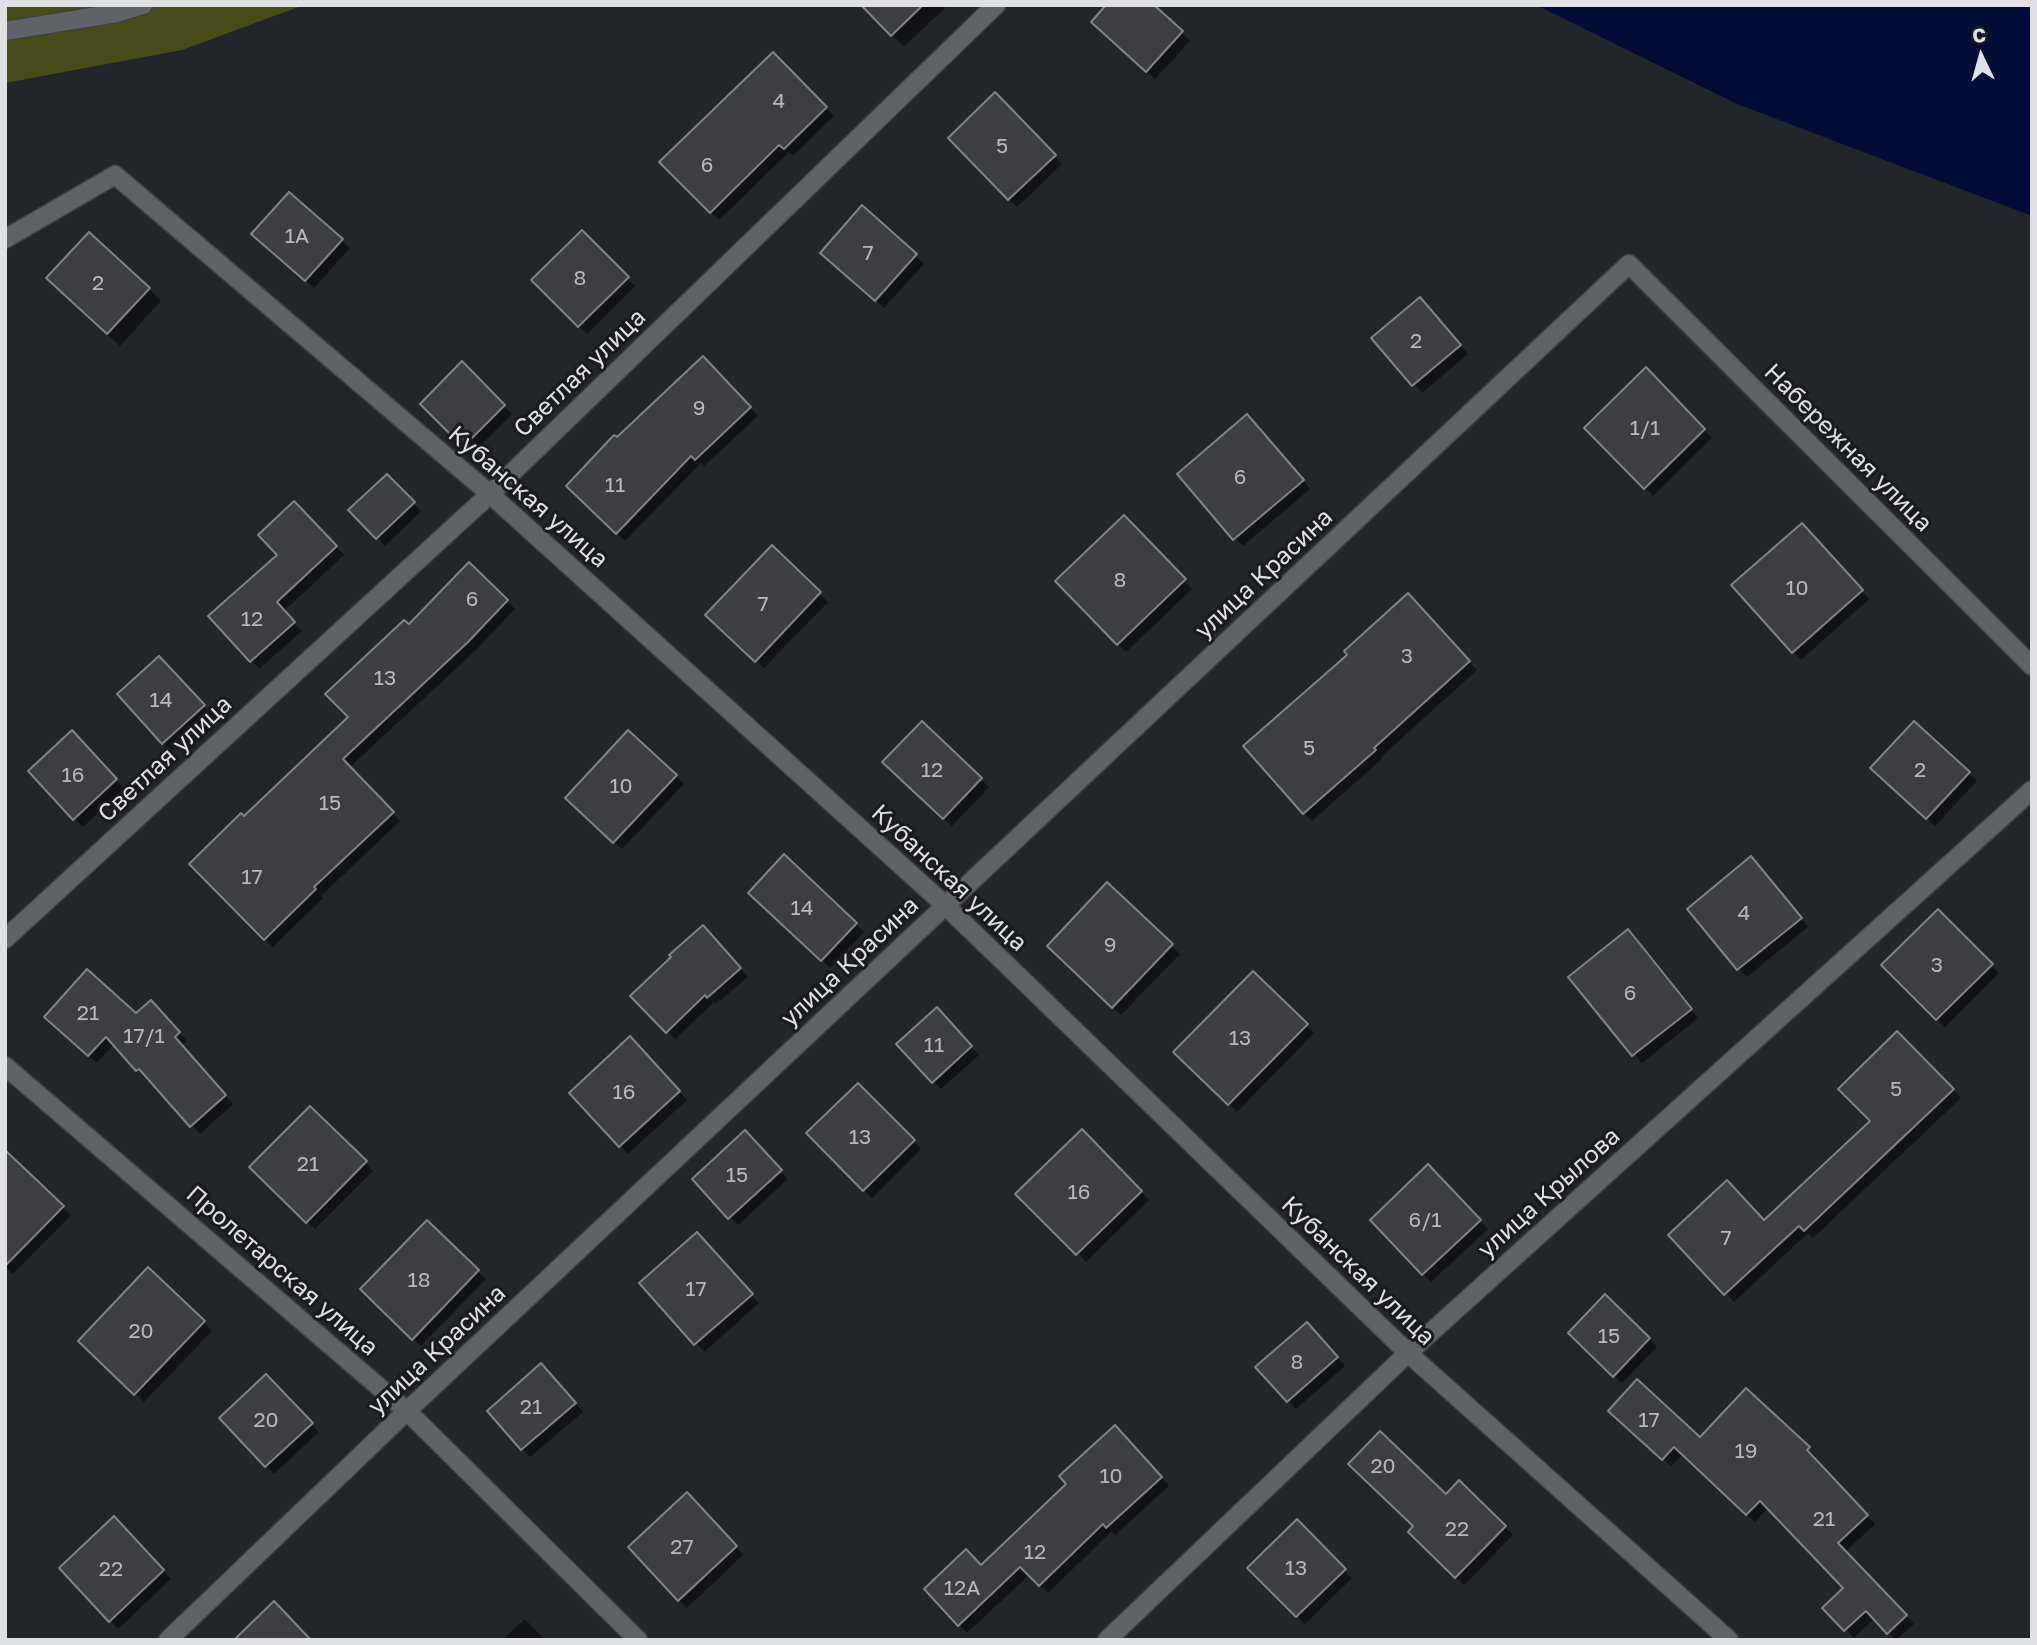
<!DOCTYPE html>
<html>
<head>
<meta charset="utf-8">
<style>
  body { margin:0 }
  #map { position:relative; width:2037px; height:1645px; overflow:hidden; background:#222529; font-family:"Golos Text",sans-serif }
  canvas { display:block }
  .frame { position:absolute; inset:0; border:7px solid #dee0e3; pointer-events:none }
  .north { position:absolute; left:1946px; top:21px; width:70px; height:70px; -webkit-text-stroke:5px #191b1f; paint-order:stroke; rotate:355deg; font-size:19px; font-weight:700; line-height:28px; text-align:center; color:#dee0e3 }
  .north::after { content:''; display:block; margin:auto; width:24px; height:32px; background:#dee0e3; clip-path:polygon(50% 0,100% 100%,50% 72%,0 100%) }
</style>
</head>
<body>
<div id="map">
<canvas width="2037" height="1645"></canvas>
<div class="frame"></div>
<div class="north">С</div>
</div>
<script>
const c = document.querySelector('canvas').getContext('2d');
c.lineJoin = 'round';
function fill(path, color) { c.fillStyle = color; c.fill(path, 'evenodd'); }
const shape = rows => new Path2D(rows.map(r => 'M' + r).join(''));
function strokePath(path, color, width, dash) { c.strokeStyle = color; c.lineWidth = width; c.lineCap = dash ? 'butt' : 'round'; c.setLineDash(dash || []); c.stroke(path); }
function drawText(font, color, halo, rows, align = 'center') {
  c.font = font + ' "Golos Text",sans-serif'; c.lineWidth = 6; c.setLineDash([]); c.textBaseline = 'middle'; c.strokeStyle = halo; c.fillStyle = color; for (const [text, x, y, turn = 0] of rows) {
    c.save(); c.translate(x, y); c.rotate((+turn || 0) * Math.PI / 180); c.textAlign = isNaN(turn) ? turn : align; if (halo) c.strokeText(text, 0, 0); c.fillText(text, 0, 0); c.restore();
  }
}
const green = shape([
  [5,5,304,5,182,50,5,83]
]);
const water = shape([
  [1536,5,2032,5,2032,216,1737,104]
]);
const shadow = shape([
  [863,5,948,5,904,47],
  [1152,5,1190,41,1155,79,1101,30],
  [773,55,834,116,793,156,789,152,719,220,661,162],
  [995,95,1062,164,1017,207,950,138],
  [289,194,350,248,314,288,262,242],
  [862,208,924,264,884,308,830,260],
  [582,232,635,286,587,334,534,280],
  [149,289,161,301,120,346,60,291],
  [1428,307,1468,354,1422,393,1374,338],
  [703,358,758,416,704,466,701,463,625,541,568,486],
  [462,364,512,414,472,454,422,404],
  [1646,370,1712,438,1653,496,1586,428],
  [1255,424,1310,489,1243,546,1235,538],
  [387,476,421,511,385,546,351,510],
  [294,503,344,555,284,611,302,631,259,669,210,616,279,555],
  [1124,517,1192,589,1126,652,1057,581],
  [1810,533,1869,599,1801,660,1734,586],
  [772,548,828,602,764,668,708,615],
  [469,564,515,609,476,650,349,768,400,821,321,896,323,898,273,947,191,864,244,818,350,717,409,627],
  [1416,604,1477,670,1381,757,1382,759,1312,821,1304,813],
  [167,666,211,714,171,751,163,743],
  [922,723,989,787,952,826,885,762],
  [1914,723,1977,781,1935,826,1881,776],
  [80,740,124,788,83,827,30,771],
  [676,776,684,784,622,849,567,798],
  [784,857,864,932,830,968,750,893],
  [1759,867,1808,927,1747,977,1689,909],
  [1107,885,1180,954,1121,1015,1049,946],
  [1938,912,1999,973,1945,1027,1884,965],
  [711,935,748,977,716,1004,714,1002,675,1039,633,996],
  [1635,939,1698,1018,1642,1063,1571,977],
  [1253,973,1314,1033,1237,1112,1176,1052],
  [159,1010,187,1041,181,1046,233,1104,200,1134,148,1077,146,1078,114,1044,97,1063,55,1025],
  [945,1017,979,1055,941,1089,933,1081],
  [1897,1033,1961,1098,1813,1238,1808,1233,1734,1302,1671,1235,1764,1222,1872,1121],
  [638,1047,687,1100,628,1154,571,1093],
  [858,1085,921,1149,872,1198,808,1133],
  [310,1108,373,1171,315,1229,252,1167],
  [1082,1131,1149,1200,1086,1262,1018,1194],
  [753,1141,788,1179,738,1225,730,1217],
  [15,1162,71,1215,13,1274,5,1266,5,1172],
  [1428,1167,1488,1229,1431,1282,1372,1220],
  [427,1223,486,1279,421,1346,362,1289],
  [705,1242,759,1303,704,1352,642,1284],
  [148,1270,212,1331,144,1402,80,1341],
  [1605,1297,1657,1347,1622,1383,1570,1333],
  [1315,1332,1345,1366,1296,1409,1258,1367],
  [549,1373,583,1412,530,1457,522,1449],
  [266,1376,319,1432,274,1474,221,1418],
  [1619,1419,1700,1439,1808,1449,1816,1456,1814,1459,1875,1524,1845,1552,1914,1624,1896,1640,1875,1618,1854,1638,1825,1608,1845,1588,1769,1507,1755,1522,1683,1454,1671,1466],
  [1123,1435,1169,1486,1115,1535,1112,1531,1048,1593,1030,1574,967,1633,926,1589,982,1567],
  [1459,1483,1513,1535,1464,1585,1410,1532],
  [687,1495,743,1555,687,1608,630,1548],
  [114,1519,171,1579,118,1629,61,1569],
  [1297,1522,1352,1578,1305,1624,1250,1568],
  [525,1619,545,1640,502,1640]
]);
const building = shape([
  [861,5,923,5,891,36,861,5],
  [1106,5,1154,5,1183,31,1146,72,1091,22,1106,5],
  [773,52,827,107,784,149,779,145,710,213,659,162,773,52],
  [995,92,1056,155,1008,200,948,138,995,92],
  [289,192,343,239,305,281,251,234,289,192],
  [862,205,917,254,875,301,820,253,862,205],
  [582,230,629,277,578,327,531,280,582,230],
  [89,232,150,288,107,334,46,278,89,232],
  [1420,297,1461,345,1412,386,1371,338,1420,297],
  [703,356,751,407,695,460,691,456,616,534,566,486,614,435,617,437,703,356],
  [462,361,505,405,463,447,420,404,462,361],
  [1646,367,1705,429,1644,489,1584,428,1646,367],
  [1247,414,1304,480,1233,540,1177,474,1247,414],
  [387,474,415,502,376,539,348,510,387,474],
  [294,501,337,546,277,602,295,622,250,662,208,616,277,555,258,535,294,501],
  [1124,515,1186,579,1117,645,1055,581,1124,515],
  [1802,523,1863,590,1792,653,1731,585,1802,523],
  [772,545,821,592,755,662,705,615,772,545],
  [469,562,508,600,468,642,343,759,394,812,314,887,316,889,264,940,189,864,241,813,244,816,348,717,325,694,404,620,409,624,469,562],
  [1408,593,1470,661,1374,748,1376,750,1303,814,1243,746,1347,655,1344,651,1408,593],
  [159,656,205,705,162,744,117,694,159,656],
  [922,721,982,778,943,819,882,762,922,721],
  [1914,721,1970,772,1926,819,1870,768,1914,721],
  [72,730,117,779,73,820,28,771,72,730],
  [628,730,677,775,613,843,565,798,628,730],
  [784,854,857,923,821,961,748,893,784,854],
  [1751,856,1802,918,1737,970,1687,909,1751,856],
  [1107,882,1173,944,1112,1008,1047,946,1107,882],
  [1938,909,1993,964,1936,1020,1881,965,1938,909],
  [703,925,741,968,707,998,705,995,666,1033,630,996,671,957,669,955,703,925],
  [1628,929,1692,1009,1632,1056,1568,977,1628,929],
  [87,969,136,1013,151,1000,180,1032,175,1037,226,1095,190,1127,139,1069,136,1071,106,1037,88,1056,44,1017,87,969],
  [1253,971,1308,1024,1228,1105,1173,1052,1253,971],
  [937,1007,972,1046,932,1083,896,1044,937,1007],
  [1897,1031,1954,1089,1804,1231,1799,1226,1724,1295,1668,1235,1727,1180,1764,1220,1870,1121,1838,1089,1897,1031],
  [630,1036,680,1091,619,1147,569,1093,630,1036],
  [858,1083,915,1140,863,1191,806,1133,858,1083],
  [310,1106,367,1161,306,1223,249,1167,310,1106],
  [1082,1129,1142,1191,1076,1255,1015,1194,1082,1129],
  [745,1130,782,1170,728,1219,692,1179,745,1130],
  [5,1150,64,1206,5,1266,5,1150],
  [1428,1164,1481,1220,1422,1275,1370,1220,1428,1164],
  [427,1220,479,1270,412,1340,360,1289,427,1220],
  [697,1232,753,1294,694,1345,639,1283,697,1232],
  [148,1267,205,1321,134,1395,78,1341,148,1267],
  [1605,1294,1650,1338,1613,1377,1568,1333,1605,1294],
  [1307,1322,1338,1357,1287,1402,1255,1367,1307,1322],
  [541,1363,576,1403,521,1450,487,1411,541,1363],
  [266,1374,313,1423,265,1467,219,1418,266,1374],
  [1637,1379,1700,1437,1746,1388,1810,1447,1807,1450,1868,1515,1838,1543,1907,1615,1887,1634,1866,1611,1844,1631,1822,1608,1843,1588,1760,1501,1746,1515,1674,1447,1662,1460,1608,1411,1637,1379],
  [1115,1425,1162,1477,1106,1528,1103,1524,1039,1586,1020,1567,958,1626,924,1589,966,1549,981,1565,1066,1484,1059,1476,1115,1425],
  [1380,1431,1446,1494,1459,1480,1506,1526,1455,1578,1408,1532,1413,1526,1348,1464,1380,1431],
  [687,1492,737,1546,678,1601,628,1547,687,1492],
  [114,1516,164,1570,109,1622,59,1568,114,1516],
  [1297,1519,1346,1569,1296,1617,1247,1568,1297,1519],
  [274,1601,311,1640,234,1640,274,1601]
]);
const minor = shape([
  [5,31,117,13,143,5],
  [5,239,115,175,490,494,946,906,1408,1353,1729,1640],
  [5,939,490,494,996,5],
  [5,1066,407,1411,638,1640],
  [168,1640,407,1411,1629,264,2032,666],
  [1107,1640,1408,1353,2032,790]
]);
const numberNames = [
  ["4",779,101],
  ["5",1002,146],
  ["6",707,165],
  ["1А",297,236],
  ["7",868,253],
  ["8",580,278],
  ["2",98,283],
  ["2",1416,341],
  ["9",699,408],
  ["1/1",1645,428],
  ["6",1240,477],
  ["11",615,485],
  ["8",1120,580],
  ["10",1797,588],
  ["6",472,599],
  ["7",763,604],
  ["12",252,619],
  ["3",1407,656],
  ["13",385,678],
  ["14",161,700],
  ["5",1309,748],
  ["12",932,770],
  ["2",1920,770],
  ["16",73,775],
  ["10",621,786],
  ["15",330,803],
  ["17",252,877],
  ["14",802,908],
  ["4",1744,913],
  ["9",1110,945],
  ["3",1937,965],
  ["6",1630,993],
  ["21",88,1013],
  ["17/1",144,1036],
  ["13",1240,1038],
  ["11",934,1045],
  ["5",1896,1089],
  ["16",624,1092],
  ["13",860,1137],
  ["21",308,1164],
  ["15",737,1175],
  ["16",1079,1192],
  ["6/1",1425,1220],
  ["7",1726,1238],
  ["18",419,1280],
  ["17",696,1289],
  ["20",141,1331],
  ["15",1609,1336],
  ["8",1297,1362],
  ["21",531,1407],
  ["20",266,1420],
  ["17",1649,1420],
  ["19",1746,1451],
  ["20",1383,1466],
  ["10",1111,1476],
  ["21",1824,1519],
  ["22",1457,1529],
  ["27",682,1547],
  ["12",1035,1552],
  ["13",1296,1568],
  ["22",111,1569],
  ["12А",962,1588]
];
const streetNames = [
  ["Светлая улица",580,373,-44],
  ["Набережная улица",1848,448,45],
  ["Кубанская улица",528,497,41],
  ["улица Красина",1264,574,-43],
  ["Светлая улица",165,759,-43],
  ["Кубанская улица",949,878,43],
  ["улица Красина",850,962,-43],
  ["улица Крылова",1549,1193,-42],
  ["Пролетарская улица",282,1271,41],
  ["Кубанская улица",1358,1271,44],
  ["улица Красина",437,1350,-43]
];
fill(green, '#464b19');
fill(water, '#000e37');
fill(shadow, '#0007');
fill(building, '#3c3e43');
strokePath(building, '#7f8287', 2);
strokePath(minor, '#3e4043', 21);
strokePath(minor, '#5f6267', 18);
drawText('21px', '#b6b8bb', null, numberNames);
drawText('24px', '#dee0e3', '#191b1f', streetNames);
</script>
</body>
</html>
